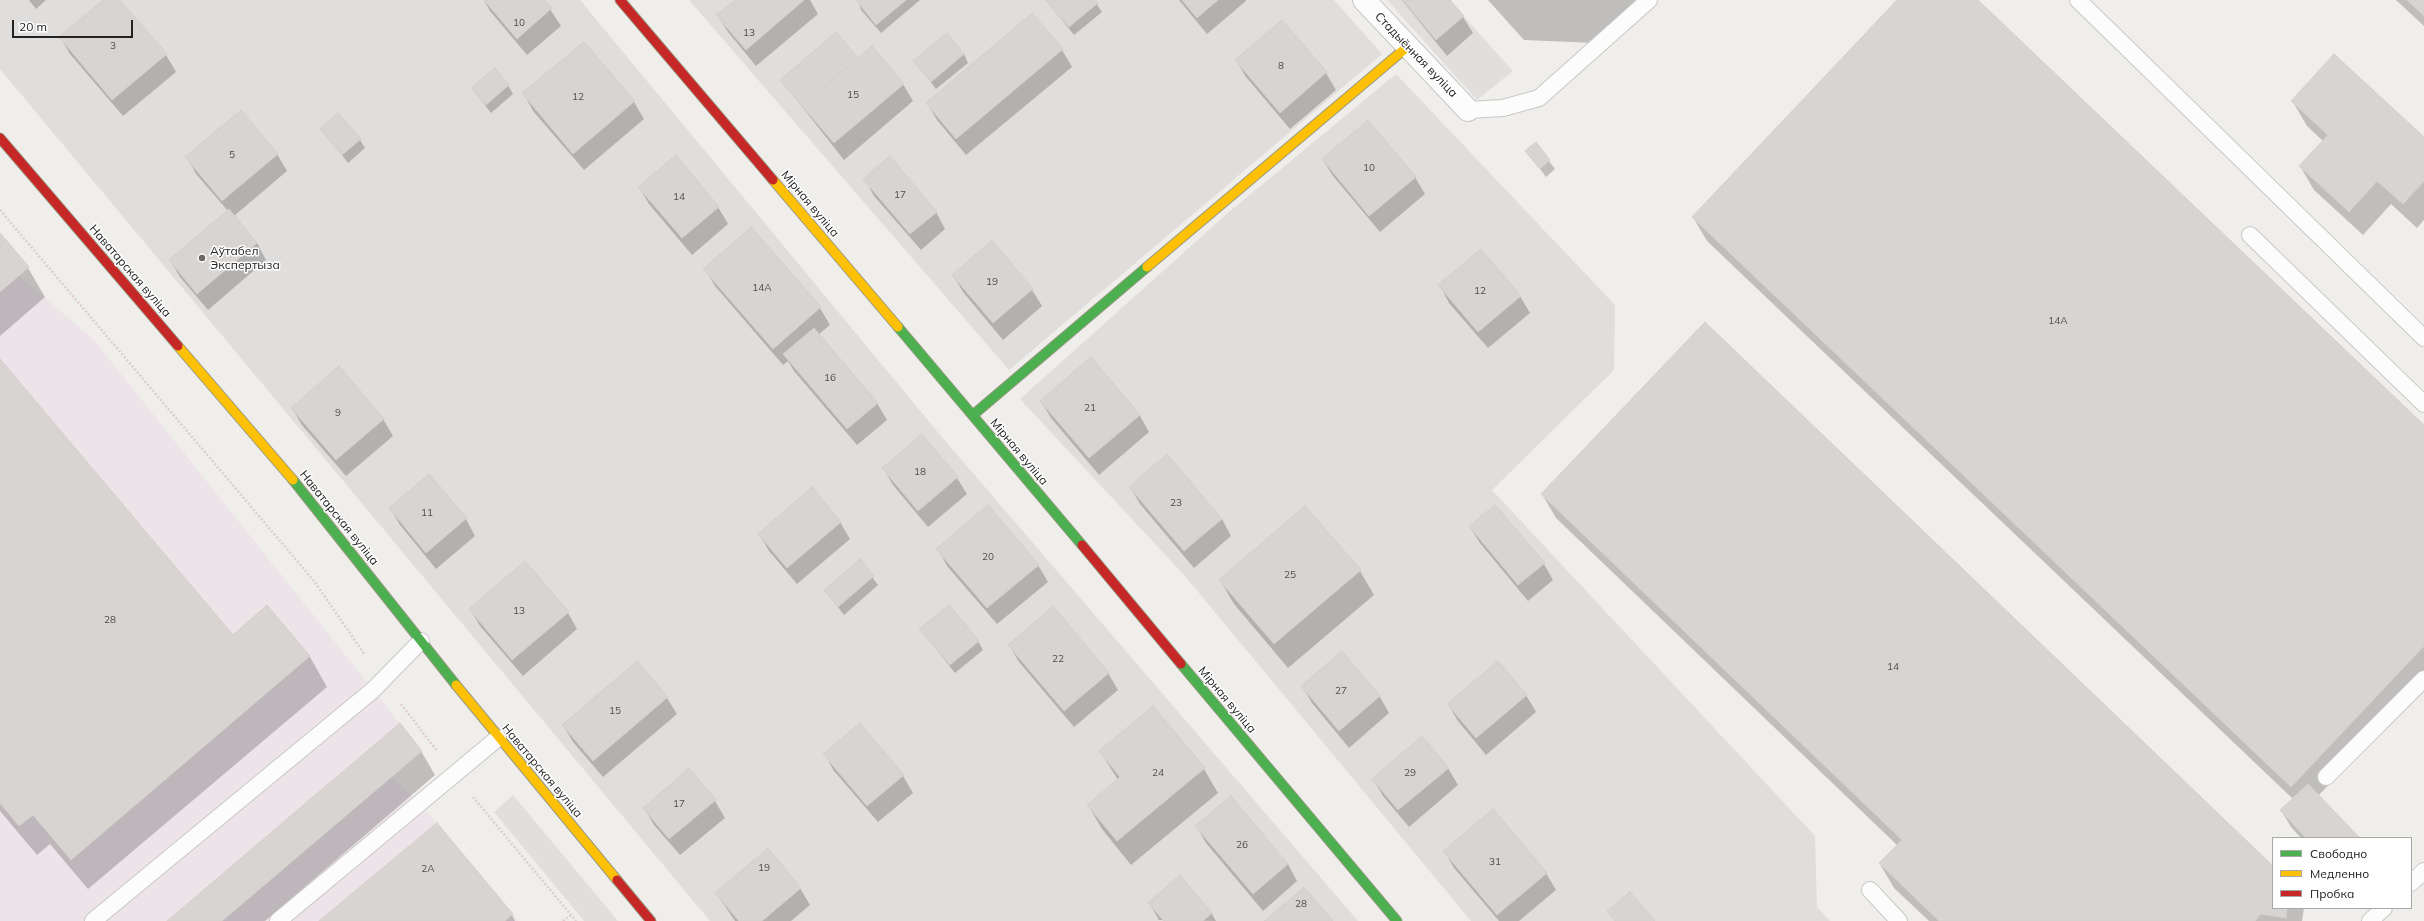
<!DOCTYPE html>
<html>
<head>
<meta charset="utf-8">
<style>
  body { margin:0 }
  #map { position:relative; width:2424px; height:921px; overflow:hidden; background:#f0eeeb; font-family:Mulish,sans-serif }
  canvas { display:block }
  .legend { position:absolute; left:2272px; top:837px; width:140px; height:72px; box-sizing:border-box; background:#fff; border:1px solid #a7a7a7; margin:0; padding:5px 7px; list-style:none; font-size:12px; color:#222 }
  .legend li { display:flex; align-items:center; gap:8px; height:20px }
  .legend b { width:20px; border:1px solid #a7a7a7 }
  .scale { position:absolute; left:12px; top:20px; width:121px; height:18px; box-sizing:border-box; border:2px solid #222; border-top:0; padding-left:5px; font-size:12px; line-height:14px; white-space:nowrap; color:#222; -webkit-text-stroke:3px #fff; paint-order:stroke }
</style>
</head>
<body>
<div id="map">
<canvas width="2424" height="921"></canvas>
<ul class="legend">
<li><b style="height:5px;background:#4caf50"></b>Свободно</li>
<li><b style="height:5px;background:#ffc107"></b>Медленно</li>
<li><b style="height:5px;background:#c62828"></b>Пробка</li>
</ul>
<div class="scale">20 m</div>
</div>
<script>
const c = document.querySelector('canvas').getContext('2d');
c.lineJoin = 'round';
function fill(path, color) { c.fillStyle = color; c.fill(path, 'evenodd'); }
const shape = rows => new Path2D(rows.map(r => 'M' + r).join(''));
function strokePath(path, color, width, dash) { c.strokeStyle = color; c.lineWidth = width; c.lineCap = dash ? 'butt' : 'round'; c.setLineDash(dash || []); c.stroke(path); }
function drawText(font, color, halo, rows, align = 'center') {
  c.font = font + ' Mulish,sans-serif'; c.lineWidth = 3; c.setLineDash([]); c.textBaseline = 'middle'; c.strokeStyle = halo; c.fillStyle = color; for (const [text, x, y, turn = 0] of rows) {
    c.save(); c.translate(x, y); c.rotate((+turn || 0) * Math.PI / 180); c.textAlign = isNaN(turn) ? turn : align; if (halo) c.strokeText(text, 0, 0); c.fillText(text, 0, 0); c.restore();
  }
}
const residential = shape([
  [0,0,580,0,941,436,1358,921,710,921,0,69],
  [689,0,1334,0,1382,54,1009,370],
  [1396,74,1615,305,1614,370,1492,490,1815,836,1817,907,1830,921,1471,921,1185,576,1020,399,1229,212]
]);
const industrial = shape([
  [0,233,29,267,19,276,94,340,422,751,392,776,437,823,518,921,0,921]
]);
const parking = shape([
  [1387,0,1449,0,1513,71,1477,100],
  [513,795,618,921,584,921,494,812]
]);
const shadow = shape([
  [29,0,46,0,36,9],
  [104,0,119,0,166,55,176,72,123,116,70,54,60,37],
  [484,0,544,0,561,26,527,55,490,11],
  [736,0,810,0,818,14,756,66,728,32,718,16],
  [858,0,920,0,881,33,861,10],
  [1046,0,1094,0,1102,12,1074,35],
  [1179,0,1245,0,1246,1,1207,34],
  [1402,0,1449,0,1463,17,1473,33,1447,56],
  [1488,0,1640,0,1595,43,1524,40],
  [1899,0,1976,0,2424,427,2424,685,2318,796,2359,838,2301,838,2291,827,2281,810,2293,799,1707,241,1693,217],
  [2396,0,2424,0,2424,26],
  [1282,21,1326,73,1336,90,1290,129,1246,77,1236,60],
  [1062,50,1072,67,966,155,937,120,927,103],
  [964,54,968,63,936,89,915,61],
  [858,59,903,84,913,101,844,160,781,80],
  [508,85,513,94,491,113,472,88],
  [524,94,634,102,644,119,584,170,533,111],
  [2293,102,2424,138,2424,220,2417,228,2391,204,2363,235,2314,190,2300,166,2323,141,2307,126],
  [322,129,360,140,365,148,348,163],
  [1536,144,1555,169,1546,177,1527,151],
  [277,154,287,171,234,216,257,243,266,260,208,310,180,277,170,260,228,211,196,174,187,157],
  [1323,160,1415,177,1425,194,1380,232,1333,176],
  [865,179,936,212,945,229,921,250,874,196],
  [639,187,718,207,728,224,692,255,649,204],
  [751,229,820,308,830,325,818,335,877,403,887,420,857,445,794,371,788,361,783,365,715,286,705,269],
  [0,234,28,268,45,297,0,336],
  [953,275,1032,290,1042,306,1003,340,963,292],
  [1440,286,1520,296,1530,313,1488,348,1449,303],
  [1091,358,1140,416,1149,432,1099,475,1051,418,1041,401],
  [0,361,232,636,267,607,310,657,327,687,88,889,50,844,37,855,0,811],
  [292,408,383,419,393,436,346,476,302,425],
  [883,468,957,478,967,494,928,527,893,485],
  [1130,487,1222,519,1231,536,1194,568,1140,504],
  [1542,494,2273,868,2273,908,2304,908,2302,921,1929,921,1894,888,1880,864,1898,846,1556,518],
  [390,508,466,519,475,536,436,569,400,525],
  [840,522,850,539,797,584,769,551,759,534],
  [1470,527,1544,564,1553,580,1528,601,1480,543],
  [938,549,1038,565,1048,582,997,624,947,566],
  [860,561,878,585,844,615,825,590],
  [1360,571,1374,595,1288,668,1234,604,1220,580],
  [470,609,568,613,577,629,523,676,480,626],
  [921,630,978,641,983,650,955,673],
  [1009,645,1108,673,1118,690,1074,727,1019,662],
  [1342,652,1380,697,1389,713,1349,748,1312,703,1302,686],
  [1526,695,1536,712,1486,755,1458,721,1448,704],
  [667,698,677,714,603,777,573,742,563,725],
  [860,725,903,776,913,793,878,822,834,771,825,755],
  [421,751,435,775,265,921,169,921],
  [1100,751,1204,769,1218,793,1131,865,1102,829,1088,805,1118,780],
  [1448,768,1458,785,1409,827,1383,796,1373,779],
  [715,801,725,818,680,855,654,825,644,808],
  [1197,827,1288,864,1297,881,1263,911,1206,843],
  [1445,852,1546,873,1556,890,1519,921,1499,921,1454,868],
  [1180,877,1212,914,1216,921,1159,920,1149,903],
  [800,888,810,905,791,921,735,921,716,893],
  [512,915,515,921,321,921]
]);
const building = shape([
  [103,0,120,0,167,54,112,100,59,37,103,0],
  [484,0,545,0,552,8,517,39,484,0],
  [735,0,804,0,746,50,716,15,735,0],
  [856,0,906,0,876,25,856,0],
  [1045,0,1095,0,1098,3,1069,27,1045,0],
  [1182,0,1218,0,1197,18,1182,0],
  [1403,0,1450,0,1464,16,1436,40,1403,0],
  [1897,0,1978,0,2424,425,2424,646,2291,787,1692,217,1897,0],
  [2407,0,2424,0,2424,16,2407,0],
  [1032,13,1063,49,956,139,926,103,1032,13],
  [1282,20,1327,72,1280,113,1235,60,1282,20],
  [836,32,858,58,802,106,780,80,836,32],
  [947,33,964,54,931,82,913,61,947,33],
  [584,42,635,101,573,154,522,93,584,42],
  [872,46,904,84,834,143,802,106,872,46],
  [2334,54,2424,137,2424,181,2403,204,2377,181,2349,212,2299,166,2328,135,2291,101,2334,54],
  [495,68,509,85,486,105,471,88,495,68],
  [241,110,278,154,222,201,185,157,241,110],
  [338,113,361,139,342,155,320,129,338,113],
  [1368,120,1416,177,1369,216,1322,159,1368,120],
  [1536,142,1550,160,1540,169,1525,151,1536,142],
  [676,155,719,207,682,238,638,187,676,155],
  [890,156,937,212,910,234,863,179,890,156],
  [229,209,257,243,197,294,169,260,229,209],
  [751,227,821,307,773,349,703,269,751,227],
  [0,233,29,267,0,292,0,233],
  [992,240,1033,289,993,323,952,275,992,240],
  [1481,249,1521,296,1478,332,1438,285,1481,249],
  [1705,322,2273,866,2273,908,2287,908,2286,918,2261,914,2255,921,1939,921,1879,863,1902,840,1541,494,1705,322],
  [814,328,878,403,847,429,783,354,814,328],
  [1091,357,1140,415,1089,458,1040,401,1091,357],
  [0,359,233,635,267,605,310,656,71,860,33,815,19,826,0,803,0,359],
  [339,366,384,419,336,460,291,408,339,366],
  [922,434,958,477,918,511,882,468,922,434],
  [1167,454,1222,519,1184,551,1129,487,1167,454],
  [429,474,467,518,426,553,389,508,429,474],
  [812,487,841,522,787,568,758,534,812,487],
  [988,505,1039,565,987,608,936,549,988,505],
  [1495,505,1545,563,1518,585,1469,526,1495,505],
  [1305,506,1361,570,1274,644,1219,580,1305,506],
  [860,559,874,576,838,607,824,590,860,559],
  [525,561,569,612,512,660,469,609,525,561],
  [949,605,979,641,950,665,919,629,949,605],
  [1053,606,1109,673,1064,711,1008,645,1053,606],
  [1342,651,1380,696,1339,731,1301,686,1342,651],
  [637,661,668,697,593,761,562,725,637,661],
  [1498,661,1527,695,1476,738,1447,704,1498,661],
  [1153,706,1205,768,1117,841,1087,805,1120,777,1099,751,1153,706],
  [400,723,422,751,222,921,167,921,400,723],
  [860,723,904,775,867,806,823,754,860,723],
  [1422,736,1449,768,1398,810,1372,779,1422,736],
  [689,768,716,800,669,839,643,808,689,768],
  [2308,784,2360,838,2306,838,2280,810,2308,784],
  [1231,796,1288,864,1253,894,1195,826,1231,796],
  [1493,809,1547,873,1497,915,1443,851,1493,809],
  [437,823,513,914,505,921,319,921,437,823],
  [768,848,801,888,762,921,739,921,715,893,768,848],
  [1180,875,1212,913,1203,921,1164,921,1148,903,1180,875],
  [1304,887,1333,921,1264,921,1304,887],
  [1630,892,1655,921,1615,921,1607,911,1630,892]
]);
const path = shape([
  [0,210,314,581,365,655],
  [401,704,437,751],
  [473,797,576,921],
  [563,921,571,915]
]);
const lane = shape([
  [2078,0,2424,338],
  [1468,110,1503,108,1539,98,1649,0],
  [2250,235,2424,404],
  [2326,777,2424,679],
  [2411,883,2424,871],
  [1870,890,1899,921],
  [93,921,373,690,421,641],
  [278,921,498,738],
  [2370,921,2384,908]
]);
const street = shape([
  [1364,0,1468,110]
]);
const fast = shape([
  [898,327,1082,545],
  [973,415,1147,267],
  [293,480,456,685],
  [1181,664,1397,921]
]);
const slow = shape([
  [773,180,898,327],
  [1147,267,1407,47],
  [178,346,293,480],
  [456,685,617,880]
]);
const jam = shape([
  [620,0,773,180],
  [0,138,178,346],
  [1082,545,1181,664],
  [617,880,651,921]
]);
const markers = [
  [202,258,4,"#6a6968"]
];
const numberNames = [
  ["10",519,23],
  ["13",749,33],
  ["3",113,46],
  ["8",1281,66],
  ["15",853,95],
  ["12",578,97],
  ["5",232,155],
  ["10",1369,168],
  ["17",900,195],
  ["14",679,197],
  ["19",992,282],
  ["14А",762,288],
  ["12",1480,291],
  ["14А",2058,321],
  ["16",830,378],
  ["21",1090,408],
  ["9",338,413],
  ["18",920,472],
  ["23",1176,503],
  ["11",427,513],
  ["20",988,557],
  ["25",1290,575],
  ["13",519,611],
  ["28",110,620],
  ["22",1058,659],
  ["14",1893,667],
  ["27",1341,691],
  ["15",615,711],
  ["24",1158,773],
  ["29",1410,773],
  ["17",679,804],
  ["26",1242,845],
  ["31",1495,862],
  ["19",764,868],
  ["2А",428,869],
  ["28",1301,904]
];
const streetNames = [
  ["Стадыённая вуліца",1416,55,46],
  ["Мірная вуліца",810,204,50],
  ["Наватарская вуліца",130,271,49],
  ["Мірная вуліца",1019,452,50],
  ["Наватарская вуліца",339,518,51],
  ["Мірная вуліца",1227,700,50],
  ["Наватарская вуліца",542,771,50]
];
const poiNames = [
  ["Аўтабел",210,251],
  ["Экспертыза",210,265]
];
fill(residential, '#dfdedc');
fill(industrial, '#ede4e9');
fill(parking, '#e0dfde');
fill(shadow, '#0003');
fill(building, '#d7d4d2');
strokePath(building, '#d3d0cc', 1);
strokePath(lane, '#c9c8c7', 18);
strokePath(street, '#c9c8c7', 24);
strokePath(fast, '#999a82', 11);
strokePath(slow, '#999a82', 11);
strokePath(jam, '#999a82', 11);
strokePath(path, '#dccecd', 2.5, [2, 2]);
strokePath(lane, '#fdfcfc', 16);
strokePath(street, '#fdfcfc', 22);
strokePath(fast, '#4caf50', 9);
strokePath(slow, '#ffc107', 9);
strokePath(jam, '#c62828', 9);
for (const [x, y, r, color] of markers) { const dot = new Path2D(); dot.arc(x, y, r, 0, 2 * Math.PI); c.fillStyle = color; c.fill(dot); strokePath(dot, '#fff', 1.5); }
drawText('10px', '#4f4e4e', null, numberNames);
drawText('12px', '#222', '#fff', streetNames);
drawText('12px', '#222', '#fff', poiNames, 'left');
</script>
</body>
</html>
